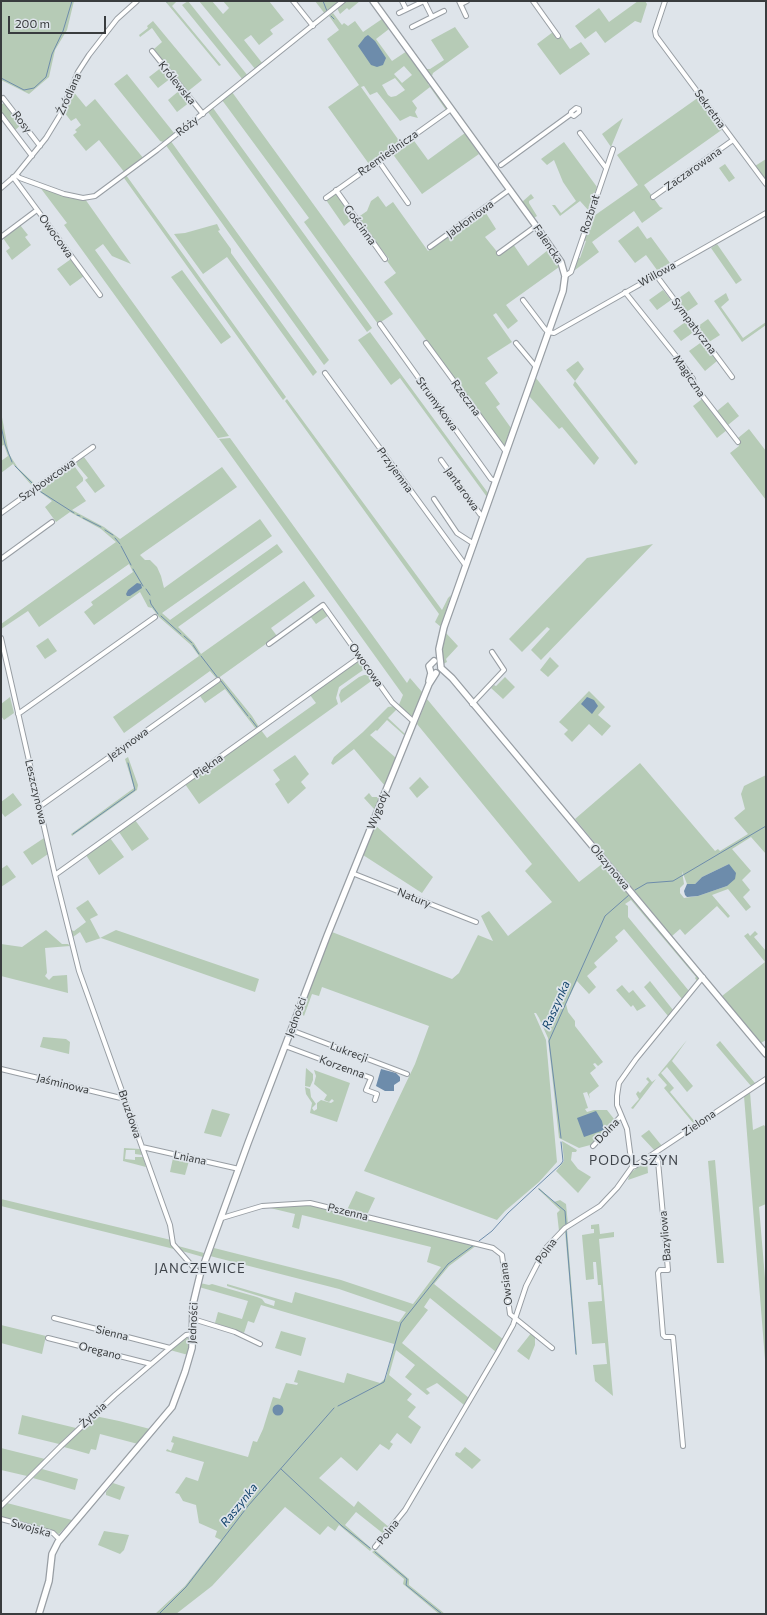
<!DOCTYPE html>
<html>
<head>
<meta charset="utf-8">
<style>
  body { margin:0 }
  #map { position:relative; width:767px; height:1615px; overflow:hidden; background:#dee4ea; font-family:Commissioner,sans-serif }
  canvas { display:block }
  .frame { position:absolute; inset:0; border:2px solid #393c3e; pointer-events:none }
  .scale { position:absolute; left:8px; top:16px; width:98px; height:18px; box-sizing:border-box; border:2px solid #393c3e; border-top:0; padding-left:5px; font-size:12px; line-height:14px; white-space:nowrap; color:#393c3e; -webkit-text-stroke:3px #dee4ea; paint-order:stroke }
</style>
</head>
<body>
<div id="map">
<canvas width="767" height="1615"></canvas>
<div class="frame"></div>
<div class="scale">200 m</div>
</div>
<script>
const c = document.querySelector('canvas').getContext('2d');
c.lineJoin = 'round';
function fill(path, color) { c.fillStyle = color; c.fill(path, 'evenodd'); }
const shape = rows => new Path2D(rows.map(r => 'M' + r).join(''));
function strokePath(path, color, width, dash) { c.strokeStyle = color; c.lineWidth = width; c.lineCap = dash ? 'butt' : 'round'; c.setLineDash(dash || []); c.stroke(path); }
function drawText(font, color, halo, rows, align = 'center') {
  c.font = font + ' Commissioner,sans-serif'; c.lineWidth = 3.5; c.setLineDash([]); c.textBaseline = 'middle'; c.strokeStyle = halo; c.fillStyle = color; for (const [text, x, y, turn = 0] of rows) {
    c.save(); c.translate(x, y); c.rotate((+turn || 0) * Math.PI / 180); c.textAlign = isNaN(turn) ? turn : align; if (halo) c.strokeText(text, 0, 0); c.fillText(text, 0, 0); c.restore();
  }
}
const green = shape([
  [1,1,74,1,67,30,55,50,49,77,29,94,1,80],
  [165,1,177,1,172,6,221,65,219,66],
  [188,1,248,76,243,80,182,5],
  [199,1,212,1,223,14,229,8,223,1,269,1,284,20,270,30,273,34,259,45,251,35,244,40,263,64,256,70],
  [315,1,337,1,339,3,325,14],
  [346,1,360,1,349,10,347,8,340,14,337,8],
  [638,1,645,1,647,4,641,23,635,21,605,43,596,31,585,39,575,26,599,8,609,22],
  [333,13,342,25,344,23,348,26,355,21,363,32,382,19,389,29,376,39,392,61,407,51,430,83,428,84,430,86,432,85,448,108,446,110,430,87,412,101,417,108,415,112,418,118,410,116,400,121,377,92,370,95,364,86,361,87,400,142,369,164,328,107,359,85,327,39,339,30,329,16],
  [404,66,412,75,402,83,394,74],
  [395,78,405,90,396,96,391,97,388,95,382,85],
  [153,21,202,80,187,92,155,53,154,49,162,42,152,28,140,37,139,35,148,28,147,26],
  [455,27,469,47,433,73,432,76,426,69,430,69,444,60,431,40],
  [553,32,557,39,561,36,570,49,581,42,590,54,560,75,537,44],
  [162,67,171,78,158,88,149,77],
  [127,74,174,133,163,142,160,141,114,84],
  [72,90,86,107,95,99,144,159,125,173,99,140,86,151,73,135,77,132,75,130,81,125,76,118,71,121,64,112],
  [180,90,190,102,177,112,168,100],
  [232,92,393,314,378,324,304,222,309,218,222,100],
  [699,97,723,129,644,185,660,207,663,208,642,223,634,211,592,242,599,252,575,270,573,269,577,258,580,258,586,241,583,240,591,218,638,185,617,155],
  [5,102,22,124,14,131,1,113,1,105],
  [213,108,372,328,367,332,208,112],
  [623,118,611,147,602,134],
  [465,133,479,154,422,194,392,153,412,138,428,160],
  [170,140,329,360,324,365,165,144],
  [564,142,597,187,589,211,580,201,560,216,552,205,555,205,561,213,576,201,563,182,554,160,547,165,541,159],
  [766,159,766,181,755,166],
  [725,164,735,178,729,182,719,168],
  [126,175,286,397,283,400,124,178],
  [39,186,69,198,85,199,131,264,112,256,103,244,95,250,229,436,218,438,64,225,67,223],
  [335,193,354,218,344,226,326,200],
  [531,194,534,198,529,201,529,203,537,216,534,218,522,202],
  [378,196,386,207,393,202,428,251,484,210,496,229,485,237,499,254,513,244,528,266,548,250,559,267,506,305,518,321,508,329,496,313,493,315,512,342,487,358,498,373,485,383,500,404,496,407,511,428,504,447,384,282,396,273,387,261,389,259,357,218,367,211,371,201],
  [217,224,220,230,218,231,231,249,231,253,317,372,313,376,227,257,203,274,174,234,185,233],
  [20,225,28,235,25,237,31,245,12,260,6,251,10,248,3,238],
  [638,226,647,239,651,237,670,263,669,266,645,279,657,270,646,255,635,263,618,241],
  [717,244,742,280,736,284,711,248],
  [71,259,84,276,70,286,57,269],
  [182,270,231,337,221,344,171,277],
  [663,290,671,300,657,310,649,300],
  [689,291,698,304,685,313,676,300],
  [726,293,729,300,721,307,743,338,766,322,766,325,742,342,714,301],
  [708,319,720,335,709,342,697,327],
  [688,320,695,331,681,341,673,331],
  [370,332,488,493,487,497,400,378,391,385,358,340],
  [703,341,717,361,705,371,689,351],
  [578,361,584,369,575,381,638,462,635,465,573,385,575,381,566,370],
  [536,378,599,458,594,465,562,427,559,429,529,396],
  [287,399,442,610,448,598,451,595,441,627,435,622,439,614,285,401],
  [702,399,727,430,717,438,693,406],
  [728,402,739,416,728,425,717,411],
  [1,412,9,454,18,468,36,485,33,487,13,464,1,473,1,461,8,456,4,445,1,446],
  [749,429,766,451,766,500,730,453,739,446,737,443,740,441,738,438],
  [230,438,407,683,410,678,422,692,413,718,398,707,403,695,219,439],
  [84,457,105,486,95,493,85,480,88,478,77,465,77,462],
  [71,465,75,467,83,478,83,481,76,487,86,501,72,510,104,527,120,539,222,467,237,487,140,555,145,560,150,560,157,567,161,576,164,588,260,519,272,536,162,613,170,620,277,544,283,552,178,627,194,643,201,654,304,581,315,596,271,628,277,636,217,679,210,671,124,733,113,717,199,656,191,645,159,617,152,608,148,607,140,592,94,625,84,612,93,605,91,602,133,572,129,564,39,627,28,611,1,629,1,624,116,542,101,529,70,512,56,522,45,507,52,501,36,489],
  [653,544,541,660,531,650,550,629,547,627,522,652,509,639,587,558],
  [325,609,329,615,316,624,310,616,320,610],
  [446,633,458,646,446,659,447,662,443,664,441,656],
  [48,638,57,651,45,659,36,646],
  [550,657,559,666,548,677,540,670],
  [359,660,366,668,339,687,336,698,338,704,199,804,185,784,261,730,267,738,316,703,310,695],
  [364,675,371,675,374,679,341,703,339,695,341,690,359,677],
  [505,677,515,687,503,699,491,688,494,685,496,686],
  [222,679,252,716,259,727,256,729,225,689,205,703,200,696],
  [589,691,605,707,598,715,611,726,602,736,589,724,572,742,564,734,568,730,559,722],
  [10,697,14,713,4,720,1,716,1,704],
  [427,699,579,882,602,864,699,977,697,981,695,978,696,977,631,900,625,904,628,906,628,917,689,991,682,999,624,929,615,937,618,941,594,963,597,967,587,976,596,987,589,994,577,981,566,1004,568,1012,575,1021,575,1026,603,1062,598,1066,595,1063,593,1064,596,1068,590,1073,599,1086,589,1094,590,1099,587,1092,583,1093,588,1108,585,1109,587,1112,594,1110,607,1110,614,1119,594,1144,579,1148,559,1138,548,1038,539,1018,536,1013,534,1013,546,1040,557,1162,539,1182,505,1211,497,1220,364,1171,415,1064,429,1026,322,987,319,996,312,994,304,1016,300,1012,332,932,452,979,459,973,478,935,493,941,481,916,489,911,508,936,552,902,525,871,532,864,417,724],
  [394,706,397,709,388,718,405,734,404,735,387,720,377,731,376,730,370,735,396,758,385,786,354,749,333,765,331,763,334,757,363,732,388,707],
  [295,755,309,774,301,782,306,788,288,804,275,784,280,780,273,770],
  [128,757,138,785,137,790,72,836,71,834,134,788,125,759],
  [640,763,715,851,718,849,720,851,748,834,734,818,745,809,741,794,744,786,766,775,766,854,751,837,732,849,751,871,742,880,750,890,743,897,751,907,746,911,728,889,712,895,730,916,728,918,717,906,685,935,680,929,672,936,575,819],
  [729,864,727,886,698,896,684,898,680,893,680,888,684,884,682,871,687,884,695,884,702,877],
  [420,777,429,787,417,798,409,788],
  [13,793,22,805,5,817,1,812,1,802],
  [369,793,372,797,377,797,379,800,375,810,364,798],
  [135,820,149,839,132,851,119,832],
  [375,825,433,877,422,893,363,855],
  [44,838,48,854,32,865,23,852],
  [110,838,124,857,99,875,86,855],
  [7,865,16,877,1,887,1,869],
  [88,900,98,915,90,919,100,938,116,930,259,979,255,992,101,938,86,943,80,932,73,937,71,930,74,931,86,922,76,908],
  [46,930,62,944,68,944,70,946,45,948,47,973,45,976,49,980,53,976,67,975,68,993,1,976,1,944,22,947],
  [755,931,758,934,754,937,766,951,766,1040,761,1043,722,996,765,962,744,936,748,933,750,936],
  [650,981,673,1010,668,1016,644,987],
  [622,985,629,993,633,990,646,1006,637,1011,633,1005,631,1007,616,990],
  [43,1037,66,1039,70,1042,69,1054,40,1047],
  [687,1040,672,1061,693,1086,687,1092,667,1067,661,1073,674,1088,670,1092,696,1123,694,1124,664,1088,667,1085,658,1075],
  [720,1041,755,1083,751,1086,716,1045],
  [306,1068,313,1074,313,1080,310,1087,305,1086],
  [314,1070,350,1083,337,1122,310,1113,312,1103,306,1094,305,1087,310,1089,311,1097,316,1104,312,1108,314,1111,317,1109,317,1103,321,1100,331,1103,334,1101,332,1099,329,1102,324,1100,327,1095,314,1084,316,1076],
  [648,1077,652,1082,656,1079,633,1109,631,1108,639,1099,636,1094,638,1091,640,1093,649,1082,646,1079],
  [750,1092,753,1130,764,1125,766,1128,766,1204,759,1207,766,1290,766,1372,744,1096],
  [212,1109,230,1114,221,1137,204,1133],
  [649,1130,662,1146,655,1151,641,1136],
  [562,1141,577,1150,576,1152,572,1152,571,1160,578,1169,591,1177,578,1193,556,1171,564,1161],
  [124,1148,140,1149,142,1155,135,1154,135,1150,126,1150,125,1159,135,1160,135,1157,143,1157,146,1167,123,1161],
  [173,1158,189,1161,185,1175,170,1172],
  [715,1160,724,1263,717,1263,708,1161],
  [647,1161,648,1173,628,1180,630,1173],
  [539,1188,554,1202,560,1200,566,1204,568,1225,559,1231,557,1213,560,1210,538,1189],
  [356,1191,375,1198,367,1215,347,1210],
  [1,1199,171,1240,174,1249,1,1206],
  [309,1205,477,1245,449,1266,434,1284,504,1340,496,1352,430,1298,424,1307,428,1310,402,1343,469,1398,464,1405,437,1383,426,1389,430,1393,427,1395,405,1377,415,1365,396,1350,389,1375,412,1394,407,1400,416,1407,408,1417,421,1427,411,1444,397,1433,390,1442,393,1444,389,1450,380,1444,357,1471,341,1457,319,1478,354,1507,358,1501,390,1528,385,1535,356,1512,345,1525,372,1549,370,1551,339,1525,335,1531,328,1526,320,1535,285,1507,212,1586,176,1614,155,1614,185,1586,221,1540,215,1537,217,1531,199,1523,196,1505,183,1501,179,1494,175,1493,186,1477,198,1481,204,1462,166,1451,167,1449,171,1451,174,1443,171,1442,173,1436,248,1457,253,1441,257,1442,263,1429,273,1397,280,1399,286,1383,297,1385,298,1383,294,1382,298,1370,344,1383,347,1373,380,1383,386,1378,394,1344,261,1305,254,1323,248,1321,244,1333,215,1323,218,1312,242,1319,248,1301,199,1287,200,1283,209,1285,212,1284,257,1297,262,1299,265,1303,274,1306,275,1301,227,1286,227,1284,292,1303,295,1292,399,1322,406,1312,339,1289,210,1256,214,1248,341,1280,413,1304,441,1267,427,1262,431,1247,302,1215,299,1229,292,1227,295,1214,270,1208],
  [599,1224,600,1234,614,1232,614,1237,599,1239,613,1396,595,1381,593,1365,607,1364,605,1343,592,1344,588,1302,602,1301,601,1285,598,1285,596,1262,593,1262,594,1279,586,1280,582,1235,594,1233,594,1229,591,1229,591,1225],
  [567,1229,577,1355,576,1355,565,1231],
  [178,1246,204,1253,203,1257,182,1251],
  [1,1325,46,1336,42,1354,1,1343],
  [281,1331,306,1338,301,1356,275,1348],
  [532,1332,535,1335,535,1345,529,1360,517,1351],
  [189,1337,188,1355,170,1350,185,1339],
  [22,1415,76,1428,59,1444,18,1434],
  [95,1416,119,1421,150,1429,138,1444,100,1434,96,1450,91,1449,89,1454,64,1447],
  [465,1447,481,1460,472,1469,455,1455,456,1452,460,1453],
  [1,1448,45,1459,27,1476,1,1470],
  [42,1469,78,1479,75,1490,33,1478],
  [113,1483,125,1487,120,1500,106,1495,106,1492],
  [7,1503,72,1520,59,1534,1,1518,1,1508],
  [104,1531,129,1535,124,1550,120,1554,98,1545],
  [375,1550,409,1579,409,1585,445,1614,439,1614,403,1584,404,1579,372,1552]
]);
const water = shape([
  [368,35,375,41,386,58,383,65,377,67,371,65,358,46,365,37],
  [137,583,141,584,142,588,130,596,127,596,126,594,128,590],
  [587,697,594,700,598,706,592,714,581,704],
  [729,864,736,873,735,879,727,886,698,896,687,897,685,895,684,891,687,884,695,884,702,877],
  [381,1069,396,1073,400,1077,400,1081,394,1085,394,1091,385,1091,376,1086],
  [596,1111,602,1121,604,1130,584,1137,577,1118],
  '272.5 1410a5.5 5.5 0 1 1 11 0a5.5 5.5 0 1 1-11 0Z'
]);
const stream = shape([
  [167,1,167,2],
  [323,1,327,11],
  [331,16,334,19],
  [1,78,24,90,34,88,46,77,52,54,63,31,72,1],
  [1,426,5,444,12,462],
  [15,466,35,486],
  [38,490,74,513],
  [77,515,80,516],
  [83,518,101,527],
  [105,530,113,535],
  [115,538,120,544],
  [121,546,131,565],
  [133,569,143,586],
  [146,589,150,595],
  [150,600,151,604,158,614],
  [161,616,181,634],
  [184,636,192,643],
  [193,645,199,654],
  [201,656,218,678],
  [221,681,248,716],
  [250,718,257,727],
  [73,834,135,790,128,763],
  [635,890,647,883,673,881,766,826],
  [561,1138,549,1041,605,916,629,895],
  [539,1189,565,1211,566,1224],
  [566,1230,576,1354],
  [479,1241,492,1231,508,1213,561,1164,563,1161,561,1142],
  [338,1406,384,1382,401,1323,448,1264,474,1245],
  [281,1469,342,1526,370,1548],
  [375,1552,407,1579,406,1585,442,1614],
  [159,1614,186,1587,248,1506,334,1408]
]);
const street = shape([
  [293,1,313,26],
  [402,1,406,9],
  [424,1,432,17],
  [459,1,466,16],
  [533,1,558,36],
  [665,1,655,31,656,36,766,184],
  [461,4,467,1],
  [399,13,424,1],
  [412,27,444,11],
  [152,51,203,114],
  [3,98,40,146],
  [1,115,32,156],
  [580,133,606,168],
  [378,160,408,203],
  [501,165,571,114,571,112,576,108,579,109,579,112,574,116,571,114],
  [16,175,20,178,64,194,83,198,95,196,157,150,343,1],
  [13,177,100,295],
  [1,188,16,175,46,138,60,115,78,72,89,55,117,19,137,1],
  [336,190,385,259],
  [653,197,733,140],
  [326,198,451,109],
  [1,237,37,210],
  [430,247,509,190],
  [499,253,536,226],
  [656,275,732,377],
  [565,276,571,272,613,149],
  [625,292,680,361,693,379,694,385,738,442],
  [523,300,545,329,548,332,554,333,766,213],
  [380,324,491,479,496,481],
  [426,343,506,452],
  [516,343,536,367],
  [325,373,466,566],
  [441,460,480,514,483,516],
  [434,499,457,533,474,544],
  [1,513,93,447],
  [1,559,52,522],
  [1,638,55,875,79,971,170,1225,173,1244,200,1275],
  [269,644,323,605,392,702,414,722],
  [472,704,504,670,492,652],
  [18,714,155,617],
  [39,807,218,680],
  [352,873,476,922],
  [55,875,360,657],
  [291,1030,407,1074],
  [285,1046,371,1078,366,1090,377,1094,375,1100],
  [1,1069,125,1099],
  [593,1146,621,1116],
  [142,1147,239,1169],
  [654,1154,658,1161,668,1270,660,1270,658,1273,663,1335,665,1337,673,1337,683,1446],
  [632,1167,635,1166,766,1079],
  [222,1218,262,1206,310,1203,493,1248,502,1255,510,1314,552,1348],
  [54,1318,170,1348],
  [193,1319,235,1332,260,1344],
  [48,1338,151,1364],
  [1,1506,61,1446,115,1395,170,1348,186,1335,193,1334],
  [1,1519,53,1533,59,1539],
  [375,1547,405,1510,498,1352,513,1325,526,1286,545,1249,565,1228,600,1206,617,1188,632,1167,627,1129,617,1105,617,1096,619,1083,636,1059,703,977]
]);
const secondary = shape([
  [373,1,536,226,561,262,565,276,563,291,444,627,439,649,441,668],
  [441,668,452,678,766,1054],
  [429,681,431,673,429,666,434,661],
  [39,1614,49,1581,52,1554,58,1542,172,1407,185,1372,192,1348,193,1304,200,1275,248,1143,327,936,429,684,436,673]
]);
const streetNames = [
  ["Królewska",177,83,51],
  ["Źródlana",69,94,-66],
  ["Sekretna",710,109,54],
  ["Rosy",22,122,52],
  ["Róży",187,126,-38],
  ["Rzemieślnicza",388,153,-35],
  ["Zaczarowana",693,169,-35],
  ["Rozbrat",590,214,-72],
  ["Jabłoniowa",470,219,-36],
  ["Gościnna",360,225,54],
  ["Owocowa",56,236,54],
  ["Falencka",548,244,56],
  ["Willowa",657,274,-29],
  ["Sympatyczna",694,326,53],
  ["Magiczna",689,376,56],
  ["Rzeczna",466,398,54],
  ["Strumykowa",437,404,54],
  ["Przyjemna",395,470,54],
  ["Szybowcowa",47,480,-35],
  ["Jantarowa",462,489,54],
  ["Owocowa",366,665,55],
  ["Jeżynowa",128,744,-36],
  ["Piękna",208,766,-35],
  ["Leszczynowa",36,792,77],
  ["Wygody",378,810,-68],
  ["Olszynowa",610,867,50],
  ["Natury",414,898,22],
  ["Jedności",296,1017,-70],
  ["Lukrecji",349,1052,20],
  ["Korzenna",342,1067,20],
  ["Jaśminowa",63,1084,14],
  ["Bruzdowa",130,1114,71],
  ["Zielona",699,1123,-34],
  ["Dolna",607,1131,-46],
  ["Lniana",190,1158,12],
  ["Pszenna",348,1212,14],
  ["Bazyliowa",665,1236,-95],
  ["Polna",546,1251,-54],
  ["Owsiana",506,1284,-97],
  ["Jedności",193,1323,-87],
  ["Sienna",112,1333,14],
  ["Oregano",100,1351,14],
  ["Żytnia",93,1415,-43],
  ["Swojska",31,1528,16],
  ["Polna",388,1532,-51]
];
const waterNames = [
  ["Raszynka",556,1005,-66],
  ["Raszynka",239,1505,-51]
];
const quarterNames = [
  ["PODOLSZYN",634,1161],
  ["JANCZEWICE",200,1269]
];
fill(green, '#b6cbb6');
fill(water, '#6d8cab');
strokePath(stream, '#6d8cab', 1);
strokePath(street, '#989ea4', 6);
strokePath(secondary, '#989ea4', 8);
strokePath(street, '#fff', 4);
strokePath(secondary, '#fff', 5.5);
drawText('11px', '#393c3e', '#dee4ea', streetNames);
drawText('italic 12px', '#11436c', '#dee4ea', waterNames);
c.letterSpacing = '1px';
drawText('13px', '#3e4349', '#dee4ea', quarterNames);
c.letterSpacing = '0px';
</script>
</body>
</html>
